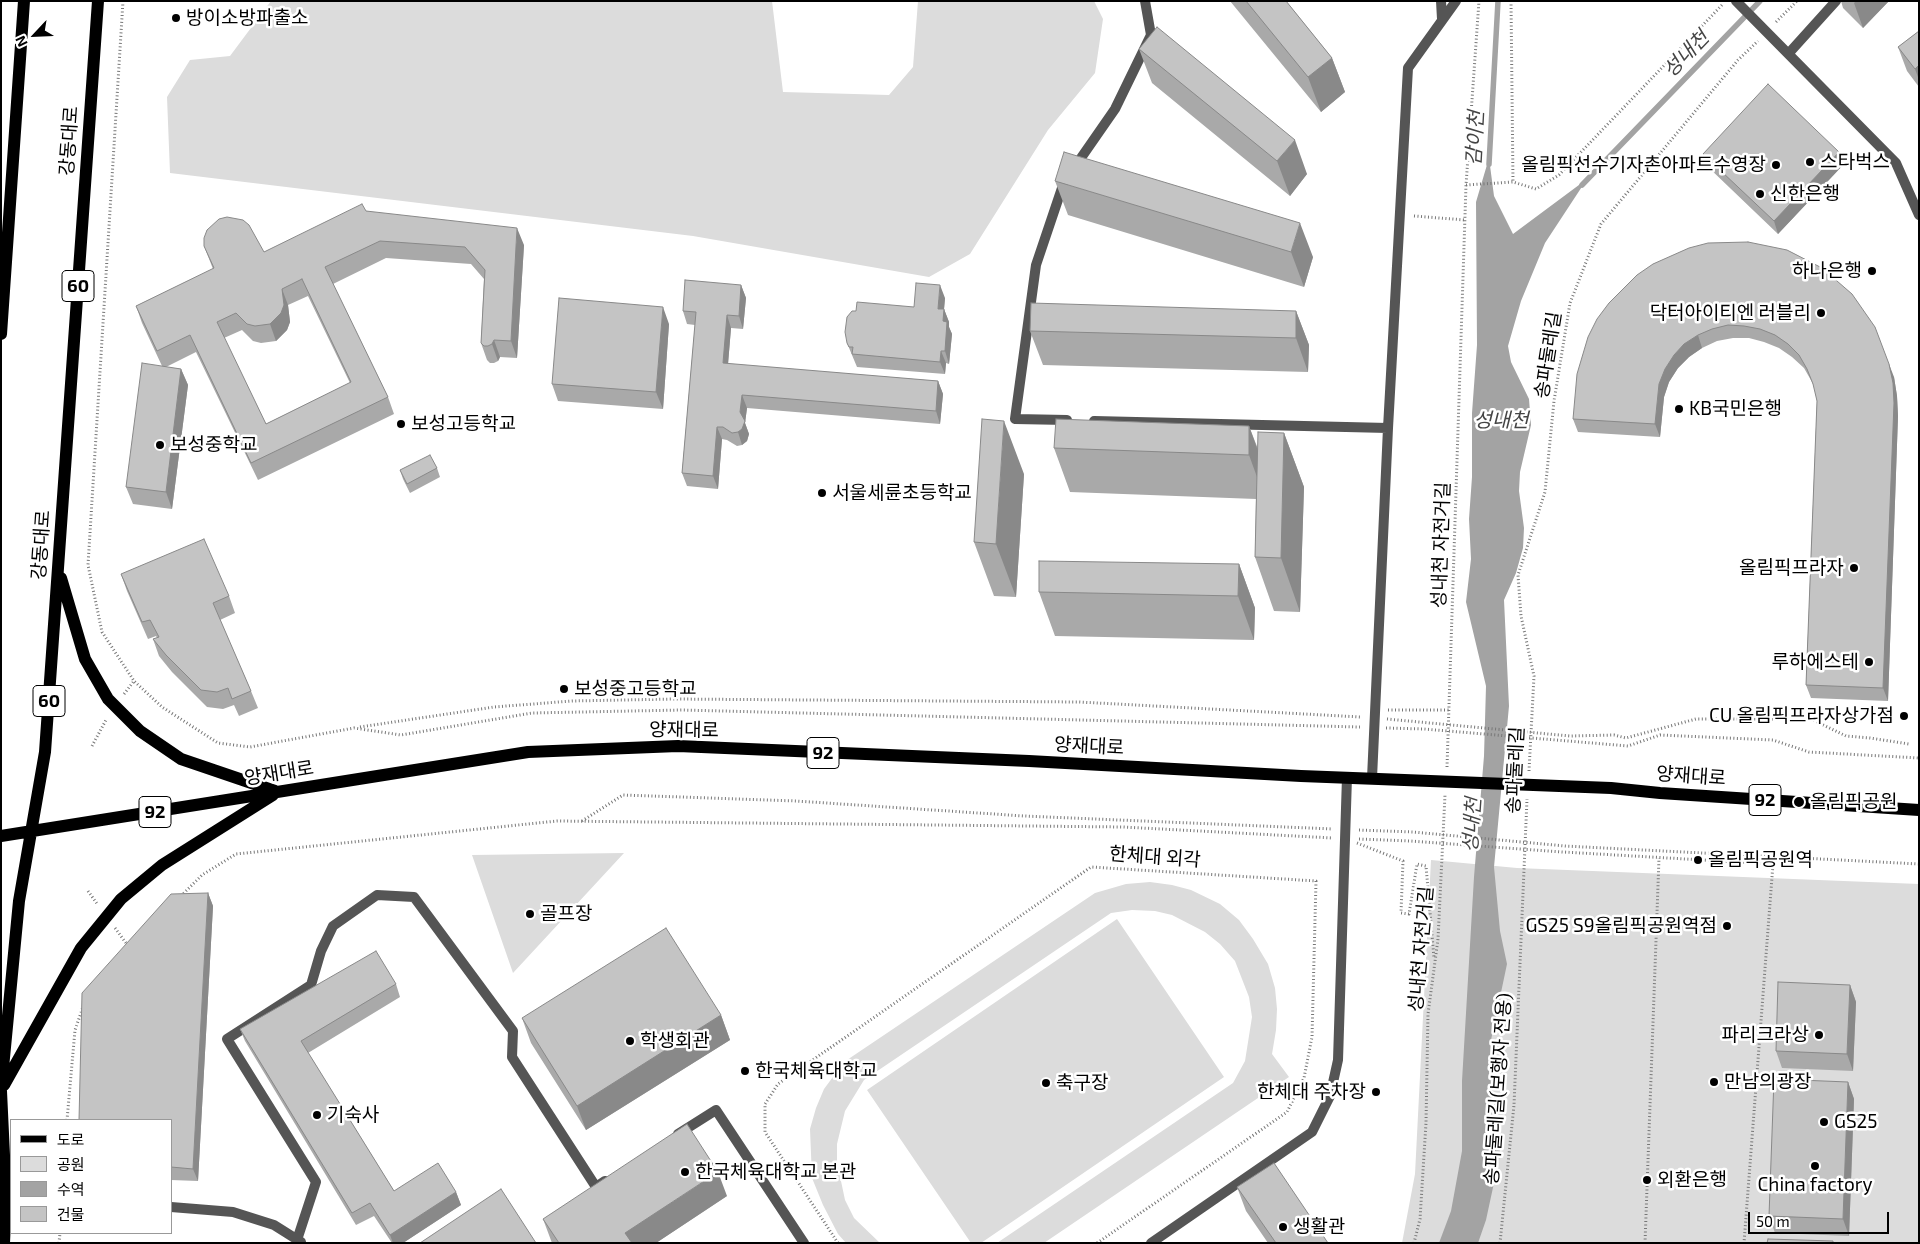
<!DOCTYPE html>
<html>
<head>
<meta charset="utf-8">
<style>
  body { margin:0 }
  #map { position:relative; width:1920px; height:1244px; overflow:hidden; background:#fff; font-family:"Exo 2","Noto Sans KR",sans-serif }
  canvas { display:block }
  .frame { position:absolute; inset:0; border:2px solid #000; pointer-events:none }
  .legend { position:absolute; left:10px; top:1119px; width:162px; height:115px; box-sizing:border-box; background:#fff; border:1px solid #999; margin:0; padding:6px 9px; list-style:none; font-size:15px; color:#000 }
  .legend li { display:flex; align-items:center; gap:10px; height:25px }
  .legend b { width:25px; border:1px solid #999 }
  .north { position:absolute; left:10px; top:10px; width:50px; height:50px; -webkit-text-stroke:4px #fff; paint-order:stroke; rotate:245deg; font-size:14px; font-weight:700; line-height:20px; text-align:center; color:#000 }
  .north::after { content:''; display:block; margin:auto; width:18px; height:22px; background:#000; clip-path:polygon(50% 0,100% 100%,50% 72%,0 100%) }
  .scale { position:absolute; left:1748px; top:1212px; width:141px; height:22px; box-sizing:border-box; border:2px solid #000; border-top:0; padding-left:6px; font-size:15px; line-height:18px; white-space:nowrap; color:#000; -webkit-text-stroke:4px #fff; paint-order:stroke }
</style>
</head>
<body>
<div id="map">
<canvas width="1920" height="1244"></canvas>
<div class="frame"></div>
<ul class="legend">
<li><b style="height:6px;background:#000"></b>도로</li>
<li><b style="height:14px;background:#dcdcdc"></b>공원</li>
<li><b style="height:14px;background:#a3a3a3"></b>수역</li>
<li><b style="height:14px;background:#c4c4c4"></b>건물</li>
</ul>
<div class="north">N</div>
<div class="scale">50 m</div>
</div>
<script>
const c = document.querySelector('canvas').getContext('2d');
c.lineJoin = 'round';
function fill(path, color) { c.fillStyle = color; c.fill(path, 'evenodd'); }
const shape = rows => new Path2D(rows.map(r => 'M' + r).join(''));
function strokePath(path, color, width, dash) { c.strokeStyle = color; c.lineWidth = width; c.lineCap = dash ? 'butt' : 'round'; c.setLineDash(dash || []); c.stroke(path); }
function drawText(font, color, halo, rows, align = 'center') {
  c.font = font + ' "Exo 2","Noto Sans KR",sans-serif'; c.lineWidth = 5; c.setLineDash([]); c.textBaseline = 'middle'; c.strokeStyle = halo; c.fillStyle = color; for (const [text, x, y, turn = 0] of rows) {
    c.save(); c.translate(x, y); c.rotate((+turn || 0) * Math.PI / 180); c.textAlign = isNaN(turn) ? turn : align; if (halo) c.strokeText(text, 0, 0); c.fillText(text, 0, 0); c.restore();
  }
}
const green = shape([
  [271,1,772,1,783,92,889,95,913,67,918,1,1094,1,1103,19,1095,73,1048,130,970,254,929,277,693,236,170,173,167,97,190,60,230,56],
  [624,853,513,973,472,855],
  [1431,860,1517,868,1919,884,1919,1243,1402,1243,1415,1174],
  [1150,882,1172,885,1191,890,1220,904,1239,920,1253,939,1268,964,1275,988,1277,1009,1276,1030,1272,1054,1289,1077,1044,1243,997,1243,1233,1083,1245,1061,1252,1017,1249,997,1235,961,1220,944,1205,932,1172,915,1155,911,1132,910,1111,913,864,1080,845,1111,837,1144,837,1162,845,1200,854,1218,880,1243,846,1243,838,1234,823,1205,812,1178,810,1129,816,1108,824,1089,844,1062,1095,893,1126,884],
  [1117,919,1224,1077,981,1243,971,1243,867,1090]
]);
const water = shape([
  [1489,158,1494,196,1513,234,1587,179,1545,243,1521,301,1508,346,1511,362,1529,399,1531,425,1520,472,1519,491,1524,528,1523,548,1516,573,1504,600,1509,706,1494,867,1500,931,1507,964,1491,1040,1489,1075,1497,1107,1500,1155,1486,1220,1478,1243,1439,1243,1451,1211,1462,1151,1462,1081,1474,877,1484,756,1486,686,1466,602,1471,559,1469,519,1472,477,1472,413,1477,345,1476,202]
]);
const stream = shape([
  [1489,164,1498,1],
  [1582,185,1760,1]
]);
const path = shape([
  [123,1,88,565,102,632,134,681,162,707,218,743,250,747,354,728,401,735,532,713,682,710,1360,727],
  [1511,1,1513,182],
  [1776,22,1797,1],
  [1466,185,1513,182,1536,189,1559,175,1723,4],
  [1414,216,1465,220],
  [124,694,134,681],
  [1388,710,1449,710],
  [1387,719,1570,736,1614,735,1626,738,1696,719,1811,719,1846,736,1870,738,1909,744],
  [360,727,494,707,572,701,674,699,1079,702,1361,717],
  [1386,728,1424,729,1628,746,1660,735,1773,740,1809,752,1919,758],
  [92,746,106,720],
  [1447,767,1466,185,1479,1],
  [1529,771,1534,676,1521,616,1518,575,1545,492,1554,401,1570,303,1601,224,1738,60,1758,41],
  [582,821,623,795,796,801,1024,816,1333,829],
  [1359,830,1413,832,1565,846,1919,864],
  [1359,839,1410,841,1563,852,1773,864,1744,1243],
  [1357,843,1403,861,1401,913,1409,914,1417,864,1426,866,1434,958],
  [88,891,98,905],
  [181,896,202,875,236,854,557,821,1123,827,1333,838],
  [115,928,129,947],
  [67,1120,75,1030,83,1007],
  [59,1243,60,1233],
  [838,1243,765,1132,765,1104,778,1084,1091,867,1316,881,1312,1037,1304,1078,1287,1112,1097,1243],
  [1414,1243,1420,1219,1426,1123,1428,1014,1438,939,1445,795],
  [1500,1243,1514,1105,1527,799],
  [1645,1243,1659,858]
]);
const lane = shape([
  [678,1134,716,1110,804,1243],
  [171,1207,233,1212,274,1225,301,1242],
  [297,1240,316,1182,227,1039,311,985,321,951,333,926,377,895,414,897,513,1031,512,1057,596,1187,605,1181],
  [1151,1243,1312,1132,1330,1096,1338,1060,1347,777]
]);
const street = shape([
  [1441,1,1442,19],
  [1736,1,1896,163,1919,215],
  [1789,53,1836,1],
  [1074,168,1115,109,1151,35,1145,1],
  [1064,182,1036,265,1015,419,1067,420],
  [1094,421,1388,428],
  [1372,778,1388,428,1408,68,1456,1]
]);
const primary = shape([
  [1,334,24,1],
  [61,578,85,659,108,699,140,731,181,759,275,791],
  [1,836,528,752,678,746,1029,761,1301,776,1611,788,1660,793,1919,810],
  [4,1085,81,948,121,899,162,865,273,795],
  [1,1089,19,901,45,752,98,1],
  [1,1091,6,1198,4,1243]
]);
const wall = shape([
  [1230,1,1286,1,1332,58,1345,92,1321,112],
  [1841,1,1889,1,1863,28,1843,8],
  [1919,31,1919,87,1907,71,1898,47],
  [1139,49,1307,174,1290,196,1152,83],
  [1703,154,1844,164,1778,234,1707,166],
  [1055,181,1313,257,1304,287,1068,215],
  [366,211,524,245,517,358,500,357,498,361,494,363,490,363,487,360,481,343,484,279,471,264,386,258,333,284,388,397,394,414,258,480,196,352,166,367,181,369,188,385,172,509,133,504,126,487,162,366,142,323,136,306,213,269,204,246,264,252],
  [308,296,350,383,266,424,224,338,242,330,253,341,261,343,276,341,287,330,290,322,288,305],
  [1637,275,1894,377,1897,396,1898,416,1888,701,1811,698,1806,685,1817,401,1814,386,1812,382,1804,368,1792,357,1779,348,1764,342,1749,338,1733,338,1717,341,1702,348,1689,357,1678,368,1669,382,1664,397,1660,437,1578,432,1573,419],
  [741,285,746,298,743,329,731,328,728,364,938,381,943,394,940,424,747,408,745,423,749,434,747,441,742,445,737,446,727,440,722,439,718,489,687,486,682,473,695,325,687,324,683,311],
  [945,298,944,309,949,322,949,327,952,334,949,364,946,363,945,374,857,367,847,343,914,307],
  [1296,311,1309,345,1308,372,1043,365,1030,331],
  [669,324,663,409,558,401,552,384],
  [1249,426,1258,449,1284,433,1304,487,1300,612,1274,611,1255,557,1256,499,1070,492,1054,448],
  [437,468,440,477,410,493,403,479,400,470],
  [1024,474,1016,597,994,596,974,542],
  [1239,564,1255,608,1254,640,1055,636,1039,592],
  [121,574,229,596,235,613,220,620,251,691,258,708,239,716,234,705,223,709,207,707,172,672,159,656,153,639,157,638,156,636,148,639,127,591],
  [208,893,213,906,198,1181,171,1180,171,1120],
  [396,984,400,997,308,1053,394,1191,456,1192,461,1205,403,1243,392,1243,374,1216,356,1225,245,1041,240,1029],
  [1850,985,1856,1002,1853,1071,1782,1068,1776,1051],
  [721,1015,730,1040,586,1130,531,1043,522,1018],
  [1848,1082,1854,1099,1849,1236,1775,1233,1769,1216],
  [1237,1187,1328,1243,1268,1243,1246,1211],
  [727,1196,656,1243,552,1243,543,1219]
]);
const shadedWall = shape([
  [1856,1,1889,1,1863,28,1854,3],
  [1332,58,1345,92,1321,112,1308,77],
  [1919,65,1919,80,1915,69],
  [1295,140,1307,174,1290,196,1277,161],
  [1839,152,1844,164,1778,234,1774,221],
  [1300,223,1313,257,1304,287,1291,252],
  [517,228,524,245,517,358,511,341],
  [741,285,746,298,743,329,739,316],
  [940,285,945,298,943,321,938,309],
  [282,289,288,305,290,322,287,330,276,341,270,324],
  [663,307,669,324,663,409,656,392],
  [944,309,949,322,949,327,952,334,949,364,945,351,943,321],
  [1296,311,1309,345,1308,372,1296,338],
  [727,315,731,328,727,376,723,363],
  [1698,335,1702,348,1689,357,1678,368,1669,382,1664,397,1660,437,1655,424,1659,384,1665,369,1674,355,1684,344],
  [494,340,500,357,498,361,492,344],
  [941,351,946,363,945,374,940,362],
  [1889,364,1894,377,1897,396,1898,416,1888,701,1883,688],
  [181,369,188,385,172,509,166,492],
  [938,381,943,394,940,424,936,411],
  [742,395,747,408,745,423,749,434,747,441,742,445,738,432],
  [1004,421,1024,474,1016,597,996,544],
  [1249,426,1265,470,1265,499,1249,455],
  [717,427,722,439,718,489,713,476],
  [1284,433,1304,487,1300,612,1281,558],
  [1239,564,1255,608,1254,640,1238,596],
  [208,893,213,906,198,1181,193,1169],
  [1850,985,1856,1002,1853,1071,1847,1054],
  [721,1015,730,1040,586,1130,577,1106],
  [1848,1082,1854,1099,1849,1236,1843,1219],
  [718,1172,727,1196,656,1243,629,1243,625,1233],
  [456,1192,461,1205,403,1243,393,1243,390,1235]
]);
const building = shape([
  [1246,1,1286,1,1332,58,1308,77,1246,1],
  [1157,27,1295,140,1277,161,1139,49,1157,27],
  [1919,31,1919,65,1915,69,1898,47,1919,31],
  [1768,84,1839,152,1774,221,1703,154,1768,84],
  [1064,152,1300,223,1291,252,1055,181,1064,152],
  [362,204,366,211,517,228,511,341,494,340,492,344,488,346,484,346,481,343,485,270,465,247,380,241,325,267,388,397,251,463,190,335,157,351,136,306,214,268,204,246,204,238,207,230,219,219,227,217,243,220,249,225,264,252,362,204],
  [302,279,351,382,266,424,217,322,236,313,247,324,255,326,270,324,281,313,284,305,282,289,302,279],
  [1748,242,1787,250,1822,268,1852,294,1875,327,1889,364,1893,383,1894,403,1883,688,1806,685,1817,401,1813,384,1807,369,1799,355,1788,344,1775,335,1760,329,1744,326,1728,325,1712,329,1698,335,1684,344,1674,355,1665,369,1659,384,1655,424,1573,419,1577,374,1588,337,1597,319,1609,303,1637,275,1653,264,1689,248,1708,243,1748,242],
  [685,280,741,285,739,316,727,315,723,363,938,381,936,411,742,395,740,412,745,421,742,429,738,432,732,433,723,427,717,427,713,476,682,473,696,312,683,311,685,280],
  [916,283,940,285,938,309,944,309,943,321,947,322,945,351,941,351,940,362,852,354,853,347,849,347,847,343,845,332,847,317,852,311,856,311,857,302,914,307,916,283],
  [559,298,663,307,656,392,552,384,559,298],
  [1031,303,1296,311,1296,338,1030,331,1031,303],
  [142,363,181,369,166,492,126,487,142,363],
  [982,419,1004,421,996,544,974,542,982,419],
  [1056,419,1249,426,1249,455,1054,448,1056,419],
  [1258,432,1284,433,1281,558,1255,557,1258,432],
  [430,455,437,468,407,484,400,470,430,455],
  [204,539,229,596,213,603,251,691,232,699,228,688,217,692,201,690,166,655,153,639,159,637,150,620,142,622,121,574,204,539],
  [1039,561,1239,564,1238,596,1039,592,1039,561],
  [208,893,193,1169,171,1167,171,1120,79,1120,82,993,171,894,208,893],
  [666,928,721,1015,577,1106,522,1018,666,928],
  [376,951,396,984,301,1041,394,1191,438,1163,456,1192,390,1235,370,1203,352,1213,240,1029,376,951],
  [1778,982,1850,985,1847,1054,1776,1051,1778,982],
  [1774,1079,1848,1082,1843,1219,1769,1216,1774,1079],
  [687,1124,718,1172,625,1233,632,1243,559,1243,543,1219,687,1124],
  [1274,1163,1328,1243,1276,1243,1237,1187,1274,1163],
  [501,1189,536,1243,420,1243,501,1189],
  [1768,1239,1833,1241,1833,1243,1767,1243,1768,1239]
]);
const markers = [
  [176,18,5,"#000"],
  [1810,162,5,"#000"],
  [1776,165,5,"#000"],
  [1760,194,5,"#000"],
  [1872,271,5,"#000"],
  [1821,313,5,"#000"],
  [1679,409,5,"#000"],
  [401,424,5,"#000"],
  [160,445,5,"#000"],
  [822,493,5,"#000"],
  [1854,568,5,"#000"],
  [1869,662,5,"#000"],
  [564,689,5,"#000"],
  [1904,716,5,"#000"],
  [1799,802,6,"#000"],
  [1698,860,5,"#000"],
  [530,914,5,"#000"],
  [1727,926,5,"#000"],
  [1819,1035,5,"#000"],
  [630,1041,5,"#000"],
  [745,1071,5,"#000"],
  [1714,1082,5,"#000"],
  [1046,1083,5,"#000"],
  [1376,1092,5,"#000"],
  [317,1115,5,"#000"],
  [1824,1122,5,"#000"],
  [1815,1166,5,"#000"],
  [685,1172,5,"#000"],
  [1647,1180,5,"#000"],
  [1283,1227,5,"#000"]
];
const shields = [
  [78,286,32],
  [49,701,32],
  [823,753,32],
  [1765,800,32],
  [155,812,32]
];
const shieldNames = [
  ["60",78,286],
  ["60",49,701],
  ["92",823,753],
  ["92",1765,800],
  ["92",155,812]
];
const poiNames = [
  ["방이소방파출소",186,18],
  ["스타벅스",1820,162],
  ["올림픽선수기자촌아파트수영장",1766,165,"right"],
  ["신한은행",1770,194],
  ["하나은행",1862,271,"right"],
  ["닥터아이티엔 러블리",1811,313,"right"],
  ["KB국민은행",1689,409],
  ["보성고등학교",411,424],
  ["보성중학교",170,445],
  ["서울세륜초등학교",832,493],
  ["올림픽프라자",1844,568,"right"],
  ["루하에스테",1859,662,"right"],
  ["보성중고등학교",574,689],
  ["CU 올림픽프라자상가점",1894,716,"right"],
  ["올림픽공원",1810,802],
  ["올림픽공원역",1708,860],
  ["골프장",540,914],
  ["GS25 S9올림픽공원역점",1717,926,"right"],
  ["파리크라상",1809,1035,"right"],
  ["학생회관",640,1041],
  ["한국체육대학교",755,1071],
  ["만남의광장",1724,1082],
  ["축구장",1056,1083],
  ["한체대 주차장",1366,1092,"right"],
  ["기숙사",327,1115],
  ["GS25",1834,1122],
  ["한국체육대학교 본관",695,1172],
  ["외환은행",1657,1180],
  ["China factory",1815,1185,"center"],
  ["생활관",1293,1227]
];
const streetNames = [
  ["강동대로",69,141,-86],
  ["송파둘레길",1548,355,-81],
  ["강동대로",41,545,-86],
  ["성내천 자전거길",1441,545,-88],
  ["양재대로",684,730,1],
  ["양재대로",1089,746,3],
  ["송파둘레길",1515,770,-87],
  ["양재대로",279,773,-9],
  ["양재대로",1691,776,4],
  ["한체대 외각",1155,857,4],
  ["성내천 자전거길",1421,949,-85],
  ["송파둘레길(보행자 전용)",1498,1089,-86]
];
const waterNames = [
  ["성내천",1686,54,-46],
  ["감이천",1475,138,-87],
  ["성내천",1501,420],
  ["성내천",1472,825,-86]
];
fill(green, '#dcdcdc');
fill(water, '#a3a3a3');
strokePath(stream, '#a3a3a3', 5.5);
strokePath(path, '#777', 3, [1, 2.5]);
strokePath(lane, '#555', 10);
strokePath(street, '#555', 10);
strokePath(primary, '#000', 12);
fill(wall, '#a9a9a9');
fill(shadedWall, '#898989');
fill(building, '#c4c4c4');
strokePath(building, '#898989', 1);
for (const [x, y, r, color] of markers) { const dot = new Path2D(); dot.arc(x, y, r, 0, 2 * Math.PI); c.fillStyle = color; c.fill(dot); strokePath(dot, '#fff', 2); }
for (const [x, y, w] of shields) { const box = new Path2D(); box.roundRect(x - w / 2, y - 15.5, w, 31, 4); c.fillStyle = '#fff'; c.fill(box); strokePath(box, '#000', 1); }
drawText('bold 18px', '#000', null, shieldNames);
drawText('19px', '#000', '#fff', poiNames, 'left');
drawText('19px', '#000', '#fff', streetNames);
drawText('italic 20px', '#444', '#fff', waterNames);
</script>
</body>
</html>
